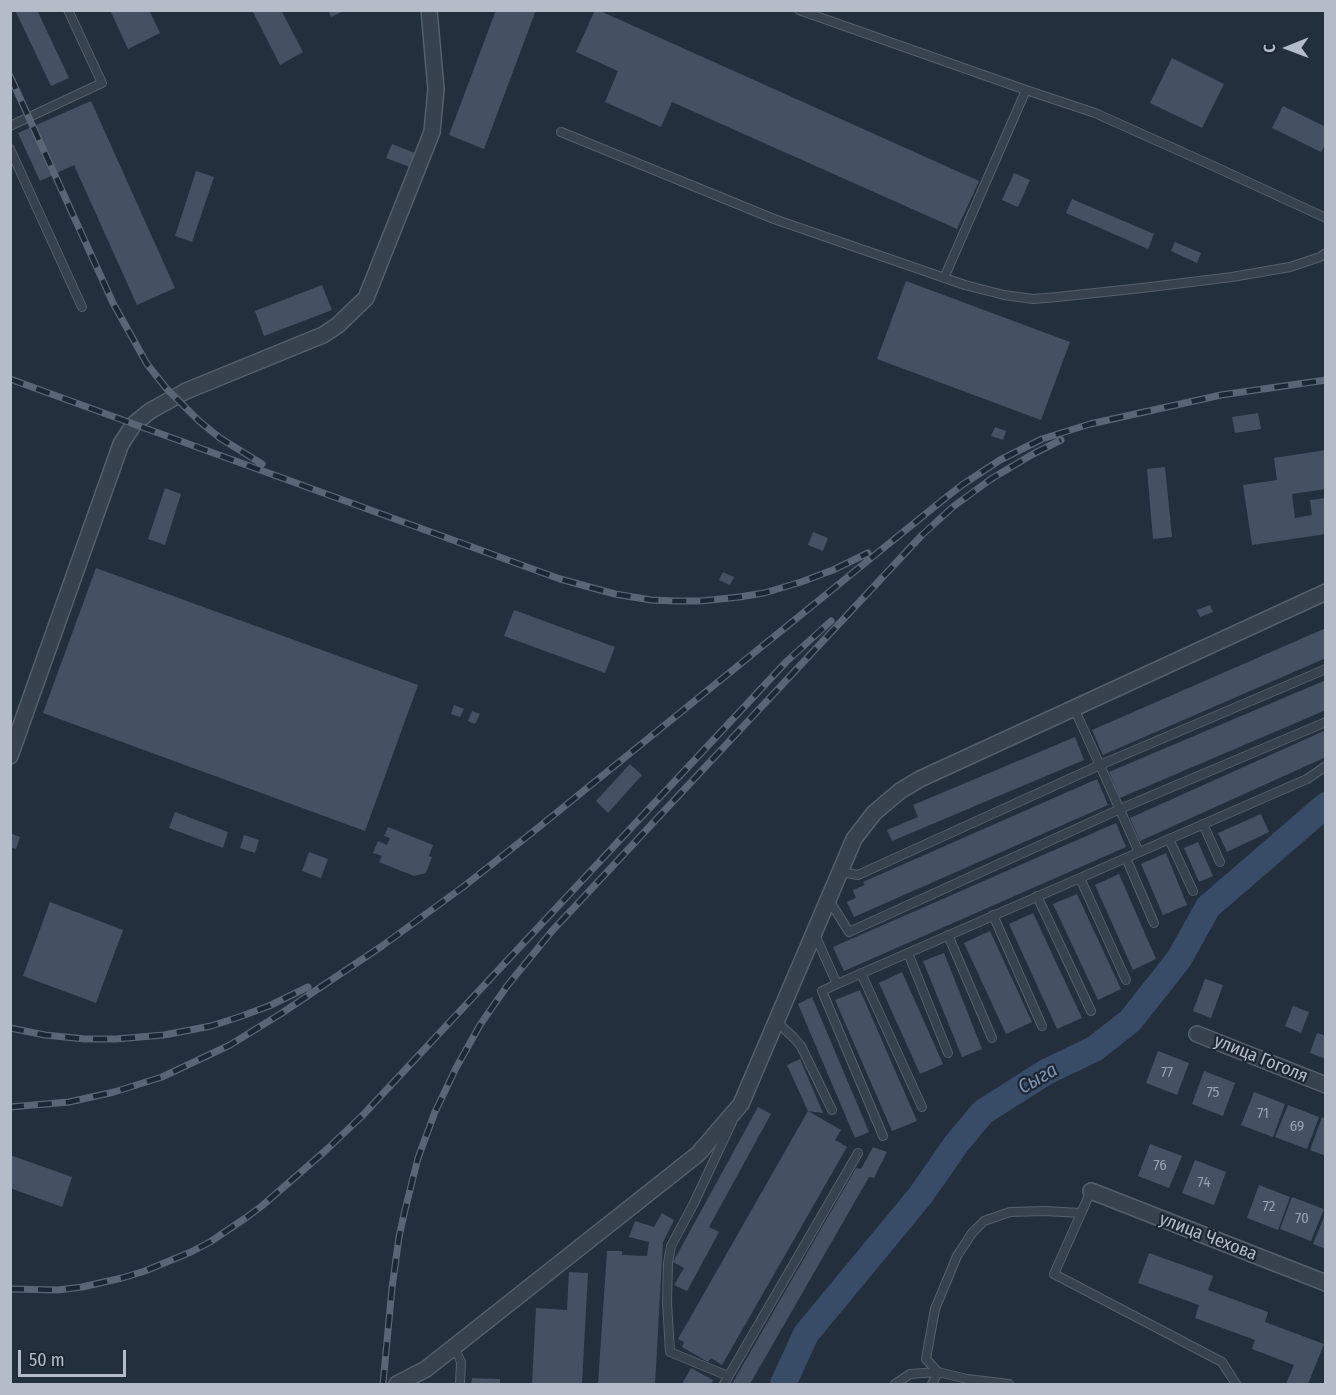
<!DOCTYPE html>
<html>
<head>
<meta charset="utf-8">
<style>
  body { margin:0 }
  #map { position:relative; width:1336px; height:1395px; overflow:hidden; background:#242f3e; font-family:"Fira Sans Condensed",sans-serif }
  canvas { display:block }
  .frame { position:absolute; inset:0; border:12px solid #b4bcc9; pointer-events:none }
  .north { position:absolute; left:1258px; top:18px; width:60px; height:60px; -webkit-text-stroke:4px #1d2633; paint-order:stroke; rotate:269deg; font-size:16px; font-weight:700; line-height:24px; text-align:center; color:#b4bcc9 }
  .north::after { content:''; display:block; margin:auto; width:21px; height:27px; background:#b4bcc9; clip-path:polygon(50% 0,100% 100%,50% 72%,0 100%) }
  .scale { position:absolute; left:18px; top:1350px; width:108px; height:27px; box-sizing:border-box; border:3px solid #b4bcc9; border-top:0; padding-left:8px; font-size:18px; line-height:21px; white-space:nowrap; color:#b4bcc9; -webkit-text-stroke:4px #1d2633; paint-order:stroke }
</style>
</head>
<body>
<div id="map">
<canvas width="1336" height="1395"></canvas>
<div class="frame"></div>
<div class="north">С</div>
<div class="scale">50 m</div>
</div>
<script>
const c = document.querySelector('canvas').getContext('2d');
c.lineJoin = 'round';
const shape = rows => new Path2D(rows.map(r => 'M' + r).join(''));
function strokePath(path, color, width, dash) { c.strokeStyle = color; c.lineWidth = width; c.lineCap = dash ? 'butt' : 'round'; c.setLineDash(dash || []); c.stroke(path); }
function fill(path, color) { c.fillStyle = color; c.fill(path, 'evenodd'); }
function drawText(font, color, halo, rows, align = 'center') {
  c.font = font + ' "Fira Sans Condensed",sans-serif'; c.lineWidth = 4.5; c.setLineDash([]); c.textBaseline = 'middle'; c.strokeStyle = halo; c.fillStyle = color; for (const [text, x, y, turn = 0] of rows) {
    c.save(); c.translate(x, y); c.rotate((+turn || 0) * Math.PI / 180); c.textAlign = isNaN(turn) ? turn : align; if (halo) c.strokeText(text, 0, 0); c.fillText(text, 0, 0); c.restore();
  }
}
const river = shape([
  [783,1384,806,1334,920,1196,957,1143,983,1112,1046,1072,1094,1049,1130,1021,1179,959,1208,907,1326,805]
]);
const building = shape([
  [15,10,37,10,69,78,51,86],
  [110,10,149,10,160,33,128,49],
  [252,10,281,10,303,52,280,65],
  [328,10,346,10,331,17],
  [496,10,536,10,484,149,449,135],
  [595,10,598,10,979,181,957,229,672,102,661,127,605,102,618,71,576,52],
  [1172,58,1224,84,1202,128,1150,103],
  [91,101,175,288,137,305,74,165,40,181,18,133],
  [1283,106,1326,127,1326,143,1321,152,1272,128],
  [392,144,415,153,410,167,386,158],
  [196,171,214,177,192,242,175,236],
  [1014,173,1030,180,1018,207,1002,200],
  [1072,199,1154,234,1148,249,1066,213],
  [1175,242,1201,253,1197,263,1171,251],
  [906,281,1070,342,1041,420,877,359],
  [322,285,332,310,264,336,255,311],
  [1258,413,1261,429,1235,433,1232,417],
  [995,427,1006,431,1003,440,991,436],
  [1326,450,1326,489,1292,494,1295,518,1312,515,1310,500,1326,498,1326,534,1252,545,1243,485,1277,480,1274,458],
  [1165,467,1172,537,1153,539,1147,469],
  [165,488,181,494,165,545,148,539],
  [813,532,828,538,823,551,808,545],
  [96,568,418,685,365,831,43,713],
  [723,572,734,577,730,585,719,580],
  [1210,605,1213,612,1200,617,1197,610],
  [514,610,615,647,605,673,504,636],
  [1326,628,1326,658,1103,755,1092,730],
  [1326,680,1326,710,1120,798,1109,772],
  [454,705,464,709,460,717,451,714],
  [472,711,480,714,475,724,468,721],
  [1326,730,1326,757,1140,841,1130,818],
  [1075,737,1084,760,892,841,887,830,918,817,913,805],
  [630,764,642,775,608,813,596,801],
  [1097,779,1108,805,854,917,847,902,856,898,853,890,865,885,863,882],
  [175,812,228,832,223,848,169,828],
  [1261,814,1269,832,1227,852,1218,833],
  [1116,823,1126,847,844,971,833,947],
  [388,827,433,845,429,856,432,857,426,873,414,876,379,862,382,856,373,853,378,841,387,845,390,838,384,836],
  [10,833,20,837,16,849,10,847],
  [244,835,259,840,255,853,240,848],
  [1198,842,1213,876,1199,882,1184,848],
  [309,852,328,859,321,878,302,871],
  [1166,853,1187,905,1163,915,1141,864],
  [1119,874,1156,959,1133,970,1095,885],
  [1077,894,1121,989,1098,1000,1053,904],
  [50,902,123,930,96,1003,23,976],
  [1033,913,1082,1018,1057,1029,1009,924],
  [990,931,1032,1022,1006,1034,964,943],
  [944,953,982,1049,962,1057,923,961],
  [902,972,943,1064,920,1074,879,983],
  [1205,979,1223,985,1211,1018,1193,1011],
  [860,990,917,1121,892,1131,835,1000],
  [812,997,869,1132,855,1138,798,1004],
  [1293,1006,1309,1012,1301,1033,1285,1026],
  [1317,1033,1326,1036,1326,1059,1310,1053],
  [1158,1051,1189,1063,1177,1095,1146,1083],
  [800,1059,823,1113,808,1111,841,1130,835,1140,847,1147,722,1365,711,1358,708,1362,682,1347,684,1342,678,1339,808,1111,787,1065],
  [1204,1071,1235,1083,1223,1116,1192,1104],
  [1254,1092,1285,1104,1273,1137,1241,1125],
  [1288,1105,1319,1117,1307,1149,1275,1137],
  [758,1107,771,1114,709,1227,719,1232,687,1291,674,1285,684,1268,673,1262],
  [1322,1117,1326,1119,1326,1156,1310,1150],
  [1150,1144,1182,1156,1169,1188,1138,1176],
  [873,1147,887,1152,874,1178,869,1177,750,1384,732,1384,856,1168,861,1169],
  [10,1155,72,1177,62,1207,10,1188],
  [1195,1160,1226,1172,1214,1205,1182,1193],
  [1259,1185,1290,1197,1278,1230,1247,1218],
  [1292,1197,1324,1209,1311,1241,1280,1229],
  [1326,1212,1326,1249,1313,1244],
  [662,1213,674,1220,663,1242,655,1384,598,1384,607,1251,622,1251,622,1255,647,1256,649,1242,629,1237,635,1221,654,1227],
  [1149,1253,1213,1276,1208,1290,1268,1312,1265,1322,1324,1344,1308,1384,1286,1384,1294,1365,1252,1349,1255,1340,1195,1318,1199,1305,1138,1283],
  [569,1272,588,1273,582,1384,532,1384,536,1308,567,1310],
  [691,1368,713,1380,711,1384,682,1384],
  [472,1378,500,1379,500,1384,471,1384]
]);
const service = shape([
  [799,10,1026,90,1095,113,1211,165,1326,218],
  [10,126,102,83,68,10],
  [561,132,774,219,965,285,1004,295,1033,299,1057,297,1142,288,1232,277,1290,267,1320,257,1326,253],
  [10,149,82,307],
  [944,278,1026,90],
  [1074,708,1139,852],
  [1203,824,1220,862],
  [1169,839,1193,891],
  [1126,858,1154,923],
  [841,872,858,875,1100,765,1326,669],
  [1080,878,1126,980],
  [1037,896,1091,1011],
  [829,900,849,932,1120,809,1326,722],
  [993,915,1042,1026],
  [815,935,837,984,822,991,883,1136],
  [948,935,992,1038],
  [908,953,948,1053],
  [861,973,922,1107],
  [837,984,1307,779,1326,766],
  [776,1021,794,1038,801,1046,832,1110],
  [1091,1191,1054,1274,1222,1362,1236,1384],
  [454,1347,461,1362,460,1384],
  [728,1376,670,1352,667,1302,668,1263,671,1246,693,1205,732,1122],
  [724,1384,858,1153],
  [895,1384,910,1374,938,1372,967,1379,1009,1384],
  [932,1384,938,1372,926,1359,935,1309,957,1256,972,1233,984,1221,1010,1212,1045,1211,1081,1213]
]);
const minor = shape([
  [10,756,121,444,134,424,150,411,186,391,323,335,338,325,366,298,432,132,436,89,429,10],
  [1197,1034,1326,1085],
  [1091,1191,1326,1283],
  [397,1384,426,1369,698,1154,741,1104,854,839,874,813,900,791,920,779,1326,592]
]);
const rail = shape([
  [10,76,113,303,147,364,166,388,199,421,220,438,262,464],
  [10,379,560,579,615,594,651,600,675,601,701,601,739,597,764,593,801,582,833,570,868,553],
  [10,1028,45,1035,85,1039,116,1039,164,1035,211,1026,239,1017,269,1006,308,987],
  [10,1107,69,1102,114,1092,162,1077,230,1045,282,1013,382,946,463,887,534,831,944,499,962,485,1000,460,1042,439,1090,424,1221,395,1326,380],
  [10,1289,58,1290,82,1287,122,1278,145,1271,191,1252,210,1242,247,1217,263,1205,324,1152,362,1116,787,661,831,621],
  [383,1384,392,1288,399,1237,405,1210,418,1158,435,1112,456,1068,480,1025,507,986,552,931,922,535,954,506,991,479,1033,454,1061,440]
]);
const numberNames = [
  ["77",1167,1073],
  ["75",1213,1093],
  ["71",1263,1114],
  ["69",1297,1127],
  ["76",1160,1166],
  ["74",1204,1183],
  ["72",1269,1207],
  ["70",1302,1219]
];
const streetNames = [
  ["улица Гоголя",1261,1059,22],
  ["улица Чехова",1208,1237,21]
];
const waterNames = [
  ["Сыга",1038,1079,-30]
];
strokePath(river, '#394c67', 26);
fill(building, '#455162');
strokePath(service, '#565f6c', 10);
strokePath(minor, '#565f6c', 18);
strokePath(service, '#38414e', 8);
strokePath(minor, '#38414e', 15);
strokePath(rail, '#5a6575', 7);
strokePath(rail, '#1d2633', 4.5, [14]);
drawText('15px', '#98a1af', null, numberNames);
drawText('18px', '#b4bcc9', '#1d2633', streetNames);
drawText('italic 20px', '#7c92b1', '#1d2633', waterNames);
</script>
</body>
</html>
